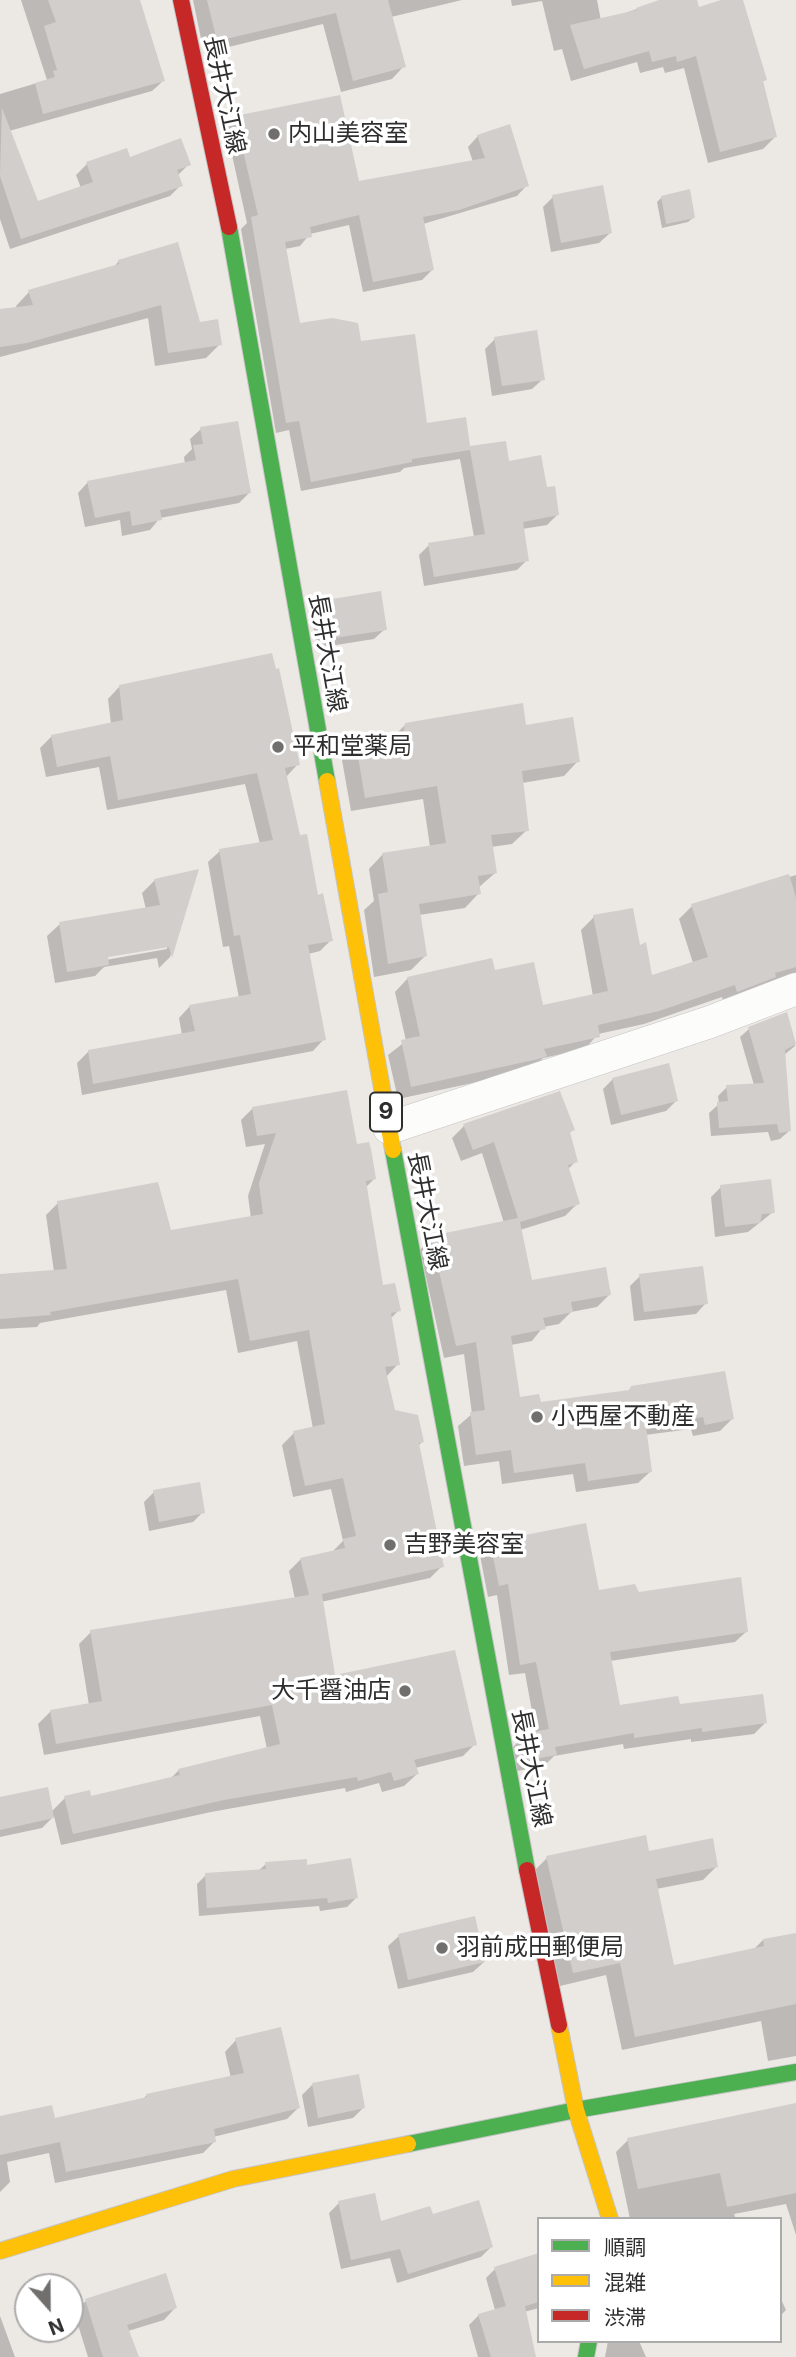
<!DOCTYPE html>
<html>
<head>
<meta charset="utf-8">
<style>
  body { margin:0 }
  #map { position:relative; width:796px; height:2357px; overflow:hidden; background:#ece8e4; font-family:Inter,"Noto Sans JP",sans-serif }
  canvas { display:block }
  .legend { position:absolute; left:537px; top:2217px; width:245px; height:126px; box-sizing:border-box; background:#fff; border:2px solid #ababab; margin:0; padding:9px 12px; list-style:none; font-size:21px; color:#2e2e2e }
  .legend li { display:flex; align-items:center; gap:14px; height:35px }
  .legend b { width:35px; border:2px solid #ababab }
  .north { position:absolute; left:14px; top:2273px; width:70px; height:70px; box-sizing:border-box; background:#fff; border:2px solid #ababab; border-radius:50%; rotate:159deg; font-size:19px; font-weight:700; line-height:28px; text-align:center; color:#2e2e2e }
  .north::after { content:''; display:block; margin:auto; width:24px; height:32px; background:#706f6e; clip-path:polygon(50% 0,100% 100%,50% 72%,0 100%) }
</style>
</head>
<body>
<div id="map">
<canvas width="796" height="2357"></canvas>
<ul class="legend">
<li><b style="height:9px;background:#4caf50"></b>順調</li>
<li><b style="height:9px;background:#ffc107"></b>混雑</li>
<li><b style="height:9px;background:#c62828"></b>渋滞</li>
</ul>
<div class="north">N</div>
</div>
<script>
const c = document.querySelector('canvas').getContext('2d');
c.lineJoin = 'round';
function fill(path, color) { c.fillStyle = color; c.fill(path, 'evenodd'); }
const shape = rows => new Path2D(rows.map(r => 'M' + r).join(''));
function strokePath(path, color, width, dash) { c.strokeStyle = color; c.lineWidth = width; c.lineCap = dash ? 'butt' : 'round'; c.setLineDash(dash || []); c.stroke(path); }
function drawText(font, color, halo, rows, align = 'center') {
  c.font = font + ' Inter,"Noto Sans JP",sans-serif'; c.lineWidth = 7; c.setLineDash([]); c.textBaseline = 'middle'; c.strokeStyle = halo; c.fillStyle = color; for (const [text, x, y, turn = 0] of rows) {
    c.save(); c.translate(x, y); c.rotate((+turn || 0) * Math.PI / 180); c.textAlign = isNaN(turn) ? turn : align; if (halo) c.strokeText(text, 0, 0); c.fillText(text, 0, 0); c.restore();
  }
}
const shadow = shape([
  [21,0,137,0,163,81,152,91,9,131,37,203,81,188,76,175,87,164,129,159,189,164,177,176,181,185,170,196,10,249,0,219,0,94,47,80],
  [193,0,462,0,391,17,404,66,392,79,341,92,323,24,204,53],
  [511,0,597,0,601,21,664,0,695,0,698,9,727,0,741,0,765,80,761,83,775,137,763,149,708,163,684,68,665,73,663,67,640,73,637,62,571,81,562,49,554,51,542,1,512,6],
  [236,117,357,183,473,162,468,147,478,136,527,185,517,196,423,224,432,270,422,280,363,292,349,225,310,234,300,246,285,249,299,325,360,343,426,425,469,448,508,463,545,489,558,514,547,525,522,529,527,560,517,570,424,586,419,555,429,545,474,537,460,459,404,468,400,472,301,491,289,430,276,433,241,229,247,223,226,128],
  [553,197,610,233,599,243,551,252,543,207],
  [662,197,693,218,688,222,662,228,657,202],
  [119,261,199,324,220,344,206,358,155,366,148,318,0,357,0,311,17,309,16,306,29,292,112,269],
  [495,339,543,379,532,389,492,396,485,349],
  [201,429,249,493,239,503,160,518,150,530,122,536,120,520,85,527,78,493,88,482,185,464,184,457,192,449,190,439],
  [321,602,385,629,374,639,317,648,311,612],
  [119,687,298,764,286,777,299,837,331,940,320,951,308,954,324,1039,313,1051,82,1095,77,1063,89,1051,182,1035,179,1018,190,1006,239,998,229,946,223,947,208,862,220,851,260,844,245,784,107,810,99,767,46,777,40,748,52,736,111,724,108,699],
  [406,724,525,727,578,761,564,776,522,783,527,830,512,844,491,847,495,873,478,888,479,893,465,908,419,915,425,956,411,970,374,977,364,910,374,901,369,869,383,854,430,847,423,799,351,811,342,760,357,746,391,739],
  [197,871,170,957,159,968,157,958,104,967,95,976,55,983,47,936,60,924,146,909,142,893,155,880],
  [167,945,167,949,100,961,99,957],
  [796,875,796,975,724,1004,722,997,644,1024,598,1034,585,1049,543,1058,532,1069,524,1072,398,1099,388,1055,406,1041,395,992,408,978,493,972,542,1007,593,996,581,930,594,917,639,948,651,977,693,963,679,919,692,906],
  [785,1015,795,1046,784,1055,789,1131,780,1139,771,1141,768,1132,711,1136,709,1113,719,1104,718,1096,727,1087,754,1085,740,1037,749,1029],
  [613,1079,676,1101,666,1111,611,1125,603,1089],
  [253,1108,355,1147,374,1179,366,1187,382,1287,399,1310,390,1319,398,1364,386,1377,394,1411,423,1441,418,1446,442,1566,430,1578,321,1602,333,1677,475,1744,463,1756,415,1768,417,1774,404,1786,382,1792,379,1783,346,1792,345,1788,211,1812,61,1845,54,1816,42,1828,0,1837,0,1799,51,1812,65,1798,90,1798,170,1779,179,1770,267,1749,260,1716,44,1755,38,1724,50,1712,89,1705,79,1644,91,1632,295,1599,289,1571,301,1559,331,1553,343,1541,331,1489,293,1497,282,1445,294,1433,313,1429,297,1341,238,1353,226,1290,40,1323,37,1327,0,1329,0,1275,54,1272,46,1215,58,1203,169,1232,251,1218,248,1196,265,1144,246,1147,241,1120],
  [464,1126,573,1130,568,1134,576,1161,567,1170,578,1203,565,1216,520,1230,530,1282,609,1295,597,1307,571,1312,559,1324,543,1327,532,1341,511,1345,518,1399,539,1404,732,1419,720,1431,693,1436,691,1429,645,1435,651,1471,638,1483,576,1492,573,1474,502,1484,499,1461,464,1466,458,1426,472,1414,464,1354,444,1358,420,1250,432,1237,504,1223,482,1153,461,1161,452,1138],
  [721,1187,773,1212,748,1232,715,1237,711,1197],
  [640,1276,706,1303,696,1314,634,1321,630,1286],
  [154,1492,203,1512,193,1522,149,1531,144,1502],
  [491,1543,598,1592,638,1594,747,1631,735,1642,610,1661,618,1707,678,1706,765,1723,754,1734,691,1742,691,1739,624,1749,623,1744,554,1756,544,1766,517,1771,513,1747,524,1736,536,1733,525,1673,509,1675,497,1595,488,1597,480,1555],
  [648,1853,717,1866,703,1880,656,1889,672,1967,753,1950,763,1940,796,1934,796,2056,768,2061,761,2021,622,2050,606,1975,560,1986,533,1872,547,1858],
  [266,1864,306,1867,356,1898,347,1907,320,1911,319,1906,199,1916,197,1884,206,1875,258,1871],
  [399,1936,484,1962,473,1972,398,1989,388,1946],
  [236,2040,298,2108,287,2119,213,2137,214,2142,203,2153,55,2183,49,2153,7,2162,10,2182,0,2192,0,2117,54,2121,142,2100,147,2095,231,2078,225,2052],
  [312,2085,363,2108,353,2118,308,2127,302,2095],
  [796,2105,796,2235,786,2204,734,2214,736,2219,630,2219,616,2152,628,2140],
  [339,2203,380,2223,432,2217,491,2247,481,2257,397,2283,390,2258,341,2269,329,2213],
  [539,2255,539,2308,524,2312,534,2357,478,2357,469,2325,479,2315,495,2310,486,2278,495,2269],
  [780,2297,786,2310,780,2316],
  [86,2301,175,2308,164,2320,128,2331,137,2357,88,2357,74,2312],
  [0,2316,15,2357,0,2357],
  [608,2341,639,2341,646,2357,605,2357]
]);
const building = shape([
  [48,0,140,0,165,81,43,114,35,83,55,77,53,71,57,70,44,26,56,22],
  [207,0,388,0,406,67,353,81,336,13,217,41],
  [659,0,697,0,699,7,721,0,743,0,767,80,763,81,777,137,720,152,696,56,677,62,676,56,652,62,649,51,584,69,570,25,637,10,636,8],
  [340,95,359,181,485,158,477,135,510,124,529,186,459,210,423,217,434,270,373,282,359,215,310,227,312,237,285,242,300,323,332,318,358,323,361,341,415,334,427,423,466,417,470,446,506,441,509,461,541,455,547,487,555,486,559,515,523,522,529,561,434,577,428,543,485,534,470,450,412,459,412,462,311,482,299,421,286,423,251,217,258,215,235,116],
  [2,108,38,201,93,182,86,162,127,148,130,157,181,138,191,165,177,170,183,186,21,239,0,176],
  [603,185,612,233,561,243,552,195],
  [690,189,695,218,666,224,661,196],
  [178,242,200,322,218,319,222,345,168,353,161,305,27,343,0,347,0,309,33,305,28,290,119,264,118,260],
  [537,330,545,380,502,386,494,337],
  [238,421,251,493,160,510,162,520,132,526,130,511,95,518,87,481,196,460,193,445,203,444,200,427],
  [381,591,387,630,327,639,320,601],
  [272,653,276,669,279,668,300,765,285,768,300,835,307,834,318,895,323,893,333,941,308,945,326,1040,93,1084,88,1050,195,1031,189,1005,251,994,240,935,234,936,219,849,273,840,257,773,118,800,110,756,57,767,51,735,123,720,119,685],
  [523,703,526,725,573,717,580,762,522,771,529,831,491,835,497,873,478,876,481,894,419,904,427,956,388,964,378,894,388,892,382,853,446,843,437,786,365,798,356,744,403,736,405,723],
  [199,869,172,958,169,947,108,957,109,965,67,972,59,922,160,905,154,879],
  [789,874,796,898,796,967,775,973,776,977,737,992,735,985,659,1011,598,1025,600,1037,544,1049,547,1056,538,1059,411,1087,401,1040,420,1036,407,977,492,958,495,970,534,962,543,1005,608,991,593,915,633,908,640,945,646,942,652,975,708,957,691,904],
  [787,1012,796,1044,785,1050,791,1131,779,1133,777,1124,719,1128,717,1102,728,1101,726,1085,764,1083,748,1027],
  [669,1063,678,1101,621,1115,612,1078],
  [347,1090,357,1144,369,1142,371,1149,376,1179,366,1181,383,1285,395,1283,401,1311,391,1313,400,1365,385,1367,395,1410,418,1415,424,1442,419,1443,444,1567,322,1594,335,1675,455,1650,477,1745,414,1760,419,1774,394,1781,391,1772,358,1781,357,1777,224,1800,73,1834,64,1796,90,1790,91,1796,180,1775,178,1769,280,1744,272,1705,56,1744,50,1710,102,1701,90,1630,309,1595,300,1558,345,1548,343,1539,356,1536,343,1478,305,1486,293,1431,325,1424,309,1330,250,1341,238,1279,50,1312,51,1315,0,1319,0,1274,67,1269,57,1201,158,1182,171,1230,263,1214,259,1183,276,1133,257,1136,252,1107],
  [560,1091,575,1130,570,1132,578,1162,568,1165,580,1204,520,1222,532,1280,606,1267,611,1295,571,1302,573,1312,543,1318,546,1329,511,1336,520,1397,539,1394,541,1402,629,1390,631,1386,725,1371,734,1419,705,1425,703,1417,646,1426,652,1472,588,1481,585,1463,514,1473,511,1450,476,1455,470,1412,485,1410,476,1342,456,1346,431,1236,518,1218,494,1142,473,1150,463,1124],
  [771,1179,775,1213,762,1214,760,1223,725,1227,720,1185],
  [703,1266,708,1304,644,1312,639,1274],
  [200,1482,205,1513,159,1522,153,1490],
  [586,1523,599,1590,635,1584,639,1592,741,1577,748,1632,610,1652,620,1705,678,1696,680,1704,763,1694,767,1723,702,1732,702,1728,634,1738,634,1733,555,1747,557,1755,528,1760,523,1734,549,1729,536,1662,520,1665,508,1584,499,1586,490,1542],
  [48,1787,54,1818,0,1830,0,1797],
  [646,1835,649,1851,713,1838,718,1867,656,1879,674,1965,764,1946,763,1939,796,1933,796,2004,635,2037,620,1963,573,1973,546,1856],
  [351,1858,358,1898,328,1903,327,1898,207,1908,205,1873,266,1869,265,1862,307,1859,307,1865],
  [475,1916,485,1962,408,1980,398,1934],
  [281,2027,300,2108,214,2129,216,2142,66,2172,60,2142,0,2155,0,2116,52,2105,55,2118,147,2097,146,2094,244,2073,235,2038],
  [359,2074,365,2108,318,2118,312,2083],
  [796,2103,796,2193,727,2207,720,2173,638,2189,627,2138],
  [375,2193,381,2221,430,2206,433,2214,479,2200,493,2247,408,2274,400,2249,351,2260,338,2201],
  [539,2253,539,2302,525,2306,536,2357,491,2357,478,2314,506,2306,494,2267],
  [166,2273,177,2308,127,2325,139,2357,103,2357,85,2299]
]);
const street = shape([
  [389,1128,710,1022,796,989]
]);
const fast = shape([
  [229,227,327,781],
  [393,1150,527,1870],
  [408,2144,576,2110,796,2072],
  [586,2357,589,2341]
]);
const slow = shape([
  [327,781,393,1150],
  [559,2025,576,2110,610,2219],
  [0,2251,233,2179,408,2144]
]);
const jam = shape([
  [181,0,229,227],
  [527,1870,559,2025]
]);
const markers = [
  [274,134,7,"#706f6e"],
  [278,747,7,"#706f6e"],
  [537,1417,7,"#706f6e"],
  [390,1545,7,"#706f6e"],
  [405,1691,7,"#706f6e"],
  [442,1948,7,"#706f6e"]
];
const shields = [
  [386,1112,32]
];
const shieldNames = [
  ["9",386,1112]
];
const streetNames = [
  ["長井大江線",224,95,78],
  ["長井大江線",327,653,80],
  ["長井大江線",427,1211,79],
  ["長井大江線",531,1768,79]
];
const poiNames = [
  ["内山美容室",288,134],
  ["平和堂薬局",292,747],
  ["小西屋不動産",551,1417],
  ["吉野美容室",404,1545],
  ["大千醤油店",391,1691,"right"],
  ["羽前成田郵便局",456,1948]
];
fill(shadow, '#0003');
fill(building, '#d1cecb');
strokePath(street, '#c5c4c5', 33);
strokePath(fast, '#c5c4c5', 18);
strokePath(slow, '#c5c4c5', 18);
strokePath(jam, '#c5c4c5', 18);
strokePath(street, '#fcfcfb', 32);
strokePath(fast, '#4caf50', 16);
strokePath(slow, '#ffc107', 16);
strokePath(jam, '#c62828', 16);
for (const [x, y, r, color] of markers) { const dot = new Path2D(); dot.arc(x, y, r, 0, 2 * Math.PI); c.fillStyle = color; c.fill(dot); strokePath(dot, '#fff', 2.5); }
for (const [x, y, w] of shields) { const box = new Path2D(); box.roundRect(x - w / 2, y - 19.5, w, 39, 5); c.fillStyle = '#fff'; c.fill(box); strokePath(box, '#2e2e2e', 2); }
drawText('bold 23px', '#2e2e2e', null, shieldNames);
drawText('24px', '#2e2e2e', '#fff', streetNames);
drawText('24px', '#2e2e2e', '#fff', poiNames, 'left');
</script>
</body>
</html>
